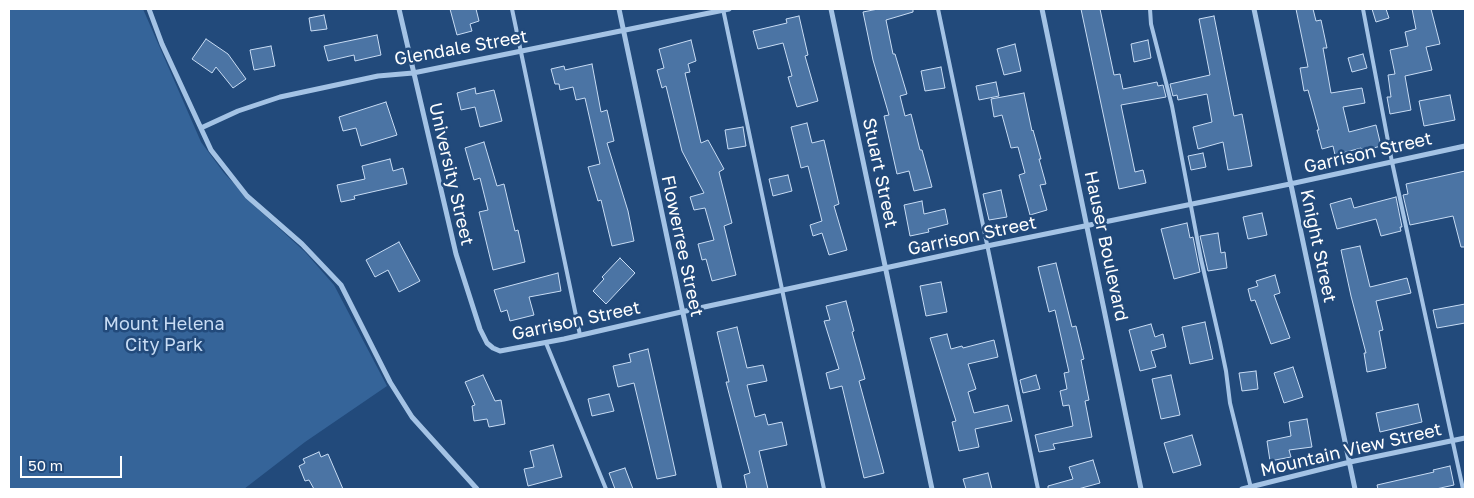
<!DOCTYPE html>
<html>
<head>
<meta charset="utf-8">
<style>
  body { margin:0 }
  #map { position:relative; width:1474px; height:498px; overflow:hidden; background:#224a7b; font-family:"Golos Text",sans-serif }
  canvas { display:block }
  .frame { position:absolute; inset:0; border:10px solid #fff; pointer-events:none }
  .scale { position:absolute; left:20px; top:456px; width:102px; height:22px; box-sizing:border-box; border:2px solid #fff; border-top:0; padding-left:6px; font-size:15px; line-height:18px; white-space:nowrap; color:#fff; -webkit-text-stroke:4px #224a7b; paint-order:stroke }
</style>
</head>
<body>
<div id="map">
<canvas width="1474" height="498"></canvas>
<div class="frame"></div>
<div class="scale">50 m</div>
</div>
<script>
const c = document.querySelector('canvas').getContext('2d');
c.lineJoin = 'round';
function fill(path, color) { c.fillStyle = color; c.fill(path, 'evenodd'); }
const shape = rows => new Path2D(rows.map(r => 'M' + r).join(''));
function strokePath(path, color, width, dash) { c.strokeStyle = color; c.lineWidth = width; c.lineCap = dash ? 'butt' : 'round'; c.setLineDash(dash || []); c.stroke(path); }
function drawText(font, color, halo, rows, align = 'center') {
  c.font = font + ' "Golos Text",sans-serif'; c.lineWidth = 5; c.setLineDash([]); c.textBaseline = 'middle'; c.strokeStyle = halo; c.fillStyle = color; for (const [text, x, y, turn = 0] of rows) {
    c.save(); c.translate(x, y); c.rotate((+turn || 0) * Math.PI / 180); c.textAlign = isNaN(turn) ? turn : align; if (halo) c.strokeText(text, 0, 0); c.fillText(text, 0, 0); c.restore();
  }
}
const green = shape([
  [9,9,143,9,201,142,224,173,258,209,305,252,334,285,387,386,305,442,244,489,9,489]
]);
const building = shape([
  [450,9,476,9,479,21,470,24,472,31,457,35,450,9],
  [878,9,913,9,913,12,886,20,893,54,895,54,907,94,900,96,905,116,911,114,920,150,922,150,932,187,914,191,909,171,897,174,884,116,889,115,873,60,863,12,878,9],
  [1081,9,1100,9,1114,75,1120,74,1123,89,1157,82,1158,86,1163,85,1166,97,1121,105,1135,172,1143,170,1146,183,1119,189,1081,9],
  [1296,9,1313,9,1316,21,1321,20,1327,48,1323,48,1331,93,1362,88,1365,103,1343,107,1349,132,1376,125,1381,146,1362,151,1361,148,1335,155,1333,146,1322,149,1317,130,1319,130,1308,90,1304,91,1300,68,1308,67,1296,9],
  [1372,9,1386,9,1389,18,1376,22,1372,9],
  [1412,9,1431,9,1440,44,1426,47,1432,70,1405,76,1411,110,1390,114,1387,97,1391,97,1388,75,1395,74,1390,50,1408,46,1405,32,1416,29,1412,9],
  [324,15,327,29,311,31,309,18,324,15],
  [799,16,808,55,805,56,818,101,797,107,788,77,792,76,783,43,758,49,753,31,787,23,786,19,799,16],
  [1214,16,1234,116,1242,114,1252,166,1228,170,1223,142,1198,149,1193,127,1212,122,1207,94,1178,100,1177,95,1173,96,1170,84,1210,75,1199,19,1214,16],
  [377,35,381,55,355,61,354,55,328,61,324,46,377,35],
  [206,39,228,54,246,79,233,88,216,67,212,73,192,59,206,39],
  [691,40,696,61,688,64,690,72,685,73,701,143,708,140,724,169,719,172,732,223,724,226,736,275,712,281,706,259,702,260,698,244,714,240,705,208,694,210,690,197,704,193,682,151,666,86,662,88,657,70,664,68,659,49,691,40],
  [1148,40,1151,58,1134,62,1131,44,1148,40],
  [1015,44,1021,71,1004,75,997,49,1015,44],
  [271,46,275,66,254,70,250,50,271,46],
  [1363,54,1367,68,1352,72,1348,58,1363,54],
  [592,64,601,112,607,110,614,141,607,143,628,211,634,241,612,246,601,200,598,201,588,167,600,164,585,98,576,100,573,87,560,90,559,84,555,84,551,69,564,66,565,70,592,64],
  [941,67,945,88,925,91,921,71,941,67],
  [996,82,999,96,979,100,976,86,996,82],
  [475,88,476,94,494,90,502,121,480,127,475,107,461,110,457,93,475,88],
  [1024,93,1032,131,1033,130,1041,159,1039,159,1046,184,1040,185,1047,210,1030,215,1019,175,1025,173,1018,147,1011,148,1002,115,994,117,991,99,1024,93],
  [1450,95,1455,120,1424,126,1419,101,1450,95],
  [386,102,397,135,361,146,356,128,343,131,339,117,386,102],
  [807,123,812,143,824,140,839,204,834,206,847,250,829,255,822,233,813,236,810,225,822,221,808,166,801,168,791,127,807,123],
  [743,127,746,146,728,149,725,130,743,127],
  [484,142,497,186,504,184,515,231,518,230,525,262,493,270,479,212,488,210,480,178,474,180,465,148,484,142],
  [1203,153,1206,167,1191,170,1188,156,1203,153],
  [390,159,393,171,403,168,407,184,354,196,355,199,341,202,337,185,365,179,362,166,390,159],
  [1465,171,1465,247,1461,247,1453,216,1410,225,1403,195,1408,194,1406,184,1465,171],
  [788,175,792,191,773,196,769,179,788,175],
  [1001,190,1007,217,989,220,983,194,1001,190],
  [1396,197,1402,227,1400,227,1401,231,1381,236,1376,219,1337,229,1330,204,1351,198,1354,208,1396,197],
  [922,201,924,214,945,209,948,224,928,229,929,232,910,236,904,205,922,201],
  [1262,213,1267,235,1248,239,1243,217,1262,213],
  [1187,223,1190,238,1193,237,1200,272,1174,279,1161,229,1187,223],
  [1218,233,1221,253,1225,252,1227,268,1208,271,1200,236,1218,233],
  [399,242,420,281,399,292,388,270,375,277,366,260,399,242],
  [1360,246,1370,287,1407,278,1411,293,1376,301,1383,330,1379,331,1386,368,1367,372,1364,353,1366,353,1351,296,1341,250,1360,246],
  [620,258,635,273,606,304,593,291,604,279,602,277,620,258],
  [1056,263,1072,327,1076,326,1084,359,1081,360,1089,400,1085,401,1092,437,1053,444,1055,449,1039,452,1035,435,1073,426,1069,405,1063,406,1060,391,1067,389,1064,373,1069,372,1055,310,1049,312,1038,267,1056,263],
  [558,273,561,291,529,297,534,315,510,321,507,310,501,312,494,290,558,273],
  [1275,275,1280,293,1274,295,1290,338,1271,344,1255,300,1251,301,1248,289,1258,286,1256,281,1275,275],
  [941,282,947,312,926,316,920,286,941,282],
  [846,301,854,331,852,332,865,379,859,381,884,473,864,478,842,386,830,389,826,373,839,369,824,321,830,320,826,306,846,301],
  [1465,304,1465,323,1437,328,1433,310,1465,304],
  [1205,322,1213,359,1190,364,1182,327,1205,322],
  [1151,324,1155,337,1163,334,1166,347,1151,351,1156,367,1140,371,1129,330,1151,324],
  [737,327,747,368,763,365,767,381,747,385,755,417,765,414,768,425,782,422,787,445,759,451,768,489,747,489,744,475,750,473,726,382,729,382,717,332,737,327],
  [947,334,951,349,962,346,963,348,994,340,998,357,968,364,976,389,968,392,974,413,1008,405,1012,421,975,429,979,447,959,451,952,422,956,421,930,338,947,334],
  [648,349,676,475,657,479,634,383,618,387,613,366,631,362,629,354,648,349],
  [1293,367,1303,397,1284,403,1274,373,1293,367],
  [1256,371,1258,389,1242,391,1239,373,1256,371],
  [483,375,495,401,501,400,505,424,489,427,487,419,474,421,472,406,475,405,465,382,483,375],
  [1036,375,1040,389,1023,393,1020,380,1036,375],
  [1171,375,1180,415,1161,419,1152,379,1171,375],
  [609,394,614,411,592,416,588,399,609,394],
  [1418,404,1422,422,1380,432,1376,413,1418,404],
  [1307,419,1312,447,1289,450,1291,457,1270,461,1267,441,1291,436,1289,422,1307,419],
  [1192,435,1201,465,1173,473,1164,443,1192,435],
  [553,445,562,477,528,486,524,469,534,467,530,451,553,445],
  [319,452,321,457,328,454,343,489,314,489,309,480,305,481,299,466,305,463,303,459,319,452],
  [1093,460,1100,483,1078,489,1048,489,1048,486,1073,479,1069,467,1093,460],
  [1450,466,1454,485,1436,489,1378,489,1377,485,1434,472,1433,470,1450,466],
  [625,468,633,489,615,489,609,473,625,468],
  [988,473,992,489,966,489,963,479,988,473]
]);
const lane = shape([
  [512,9,580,335],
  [723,9,824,489],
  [938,9,1038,489],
  [1150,9,1151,24,1172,106,1201,259,1220,342,1226,371,1230,403,1251,488],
  [1363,9,1392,162,1463,489],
  [546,343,606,489]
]);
const street = shape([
  [149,9,162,44,211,150,247,196,302,244,341,285,390,382,412,417,477,489],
  [399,9,456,254,480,329,487,343,493,348,500,351,564,339,681,312,987,246,1290,184,1465,146],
  [619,9,720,489],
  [831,9,932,489],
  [1042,9,1141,489],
  [1254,9,1355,489],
  [201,128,238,111,280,97,378,76,413,73,729,9],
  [1242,489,1350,462,1465,438]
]);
const streetNames = [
  ["Glendale Street",461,48,-10],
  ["Garrison Street",1368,153,-13],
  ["Stuart Street",880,173,78],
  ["University Street",451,174,77],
  ["Garrison Street",972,236,-12],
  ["Flowerree Street",682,246,78],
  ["Hauser Boulevard",1106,246,78],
  ["Knight Street",1318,246,78],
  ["Garrison Street",576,321,-12],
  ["Mountain View Street",1351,450,-13]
];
const parkNames = [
  ["Mount Helena",164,324],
  ["City Park",164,345]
];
fill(green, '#356499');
fill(building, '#4b74a4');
strokePath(building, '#c8dcf4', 1);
strokePath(lane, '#a4c3e5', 4);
strokePath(street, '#a4c3e5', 5);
drawText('18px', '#fff', '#224a7b', streetNames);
drawText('18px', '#c8dcf4', '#224a7b', parkNames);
</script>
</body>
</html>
